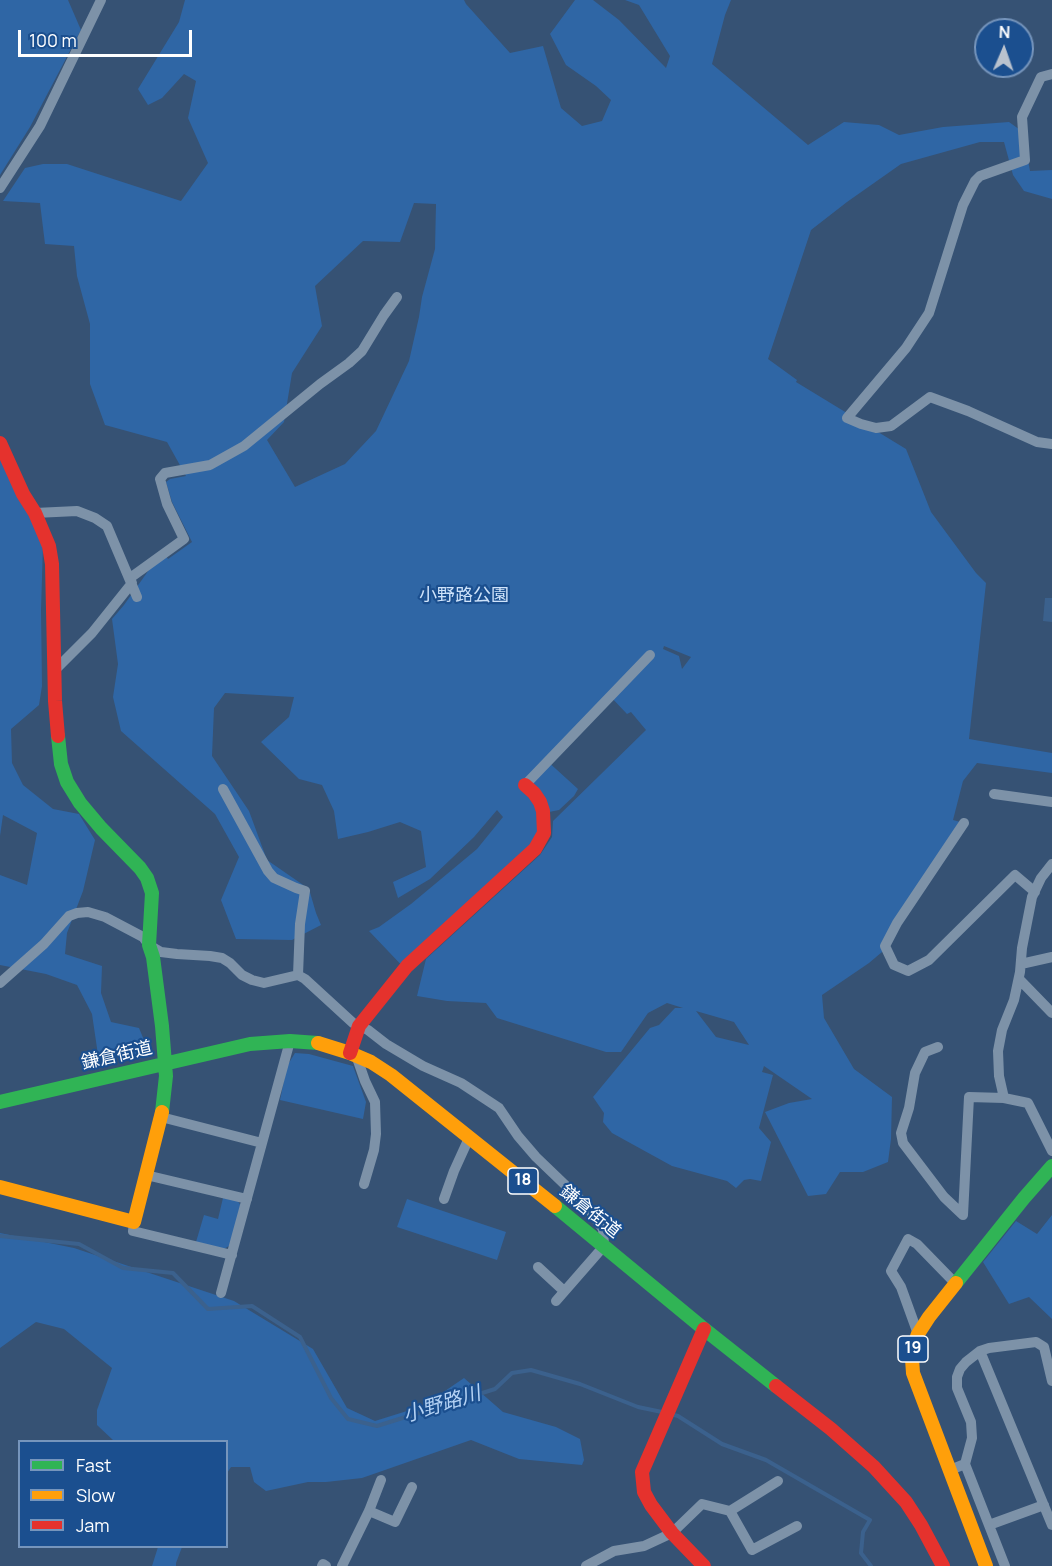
<!DOCTYPE html>
<html>
<head>
<meta charset="utf-8">
<style>
  body { margin:0 }
  #map { position:relative; width:1052px; height:1566px; overflow:hidden; background:#365274; font-family:Manrope,sans-serif }
  canvas { display:block }
  .legend { position:absolute; left:18px; top:1440px; width:210px; height:108px; box-sizing:border-box; background:#1b4f8f; border:2px solid #7695bc; margin:0; padding:8px 10px; list-style:none; font-size:18px; color:#fff }
  .legend li { display:flex; align-items:center; gap:12px; height:30px }
  .legend b { width:30px; border:2px solid #7695bc }
  .north { position:absolute; left:974px; top:18px; width:60px; height:60px; box-sizing:border-box; background:#1b4f8f; border:2px solid #7695bc; border-radius:50%; rotate:2deg; font-size:16px; font-weight:700; line-height:24px; text-align:center; color:#fff }
  .north::after { content:''; display:block; margin:auto; width:21px; height:27px; background:#b9c2ce; clip-path:polygon(50% 0,100% 100%,50% 72%,0 100%) }
  .scale { position:absolute; left:18px; top:30px; width:174px; height:27px; box-sizing:border-box; border:3px solid #fff; border-top:0; padding-left:8px; font-size:18px; line-height:21px; white-space:nowrap; color:#fff; -webkit-text-stroke:4px #1b4f8f; paint-order:stroke }
</style>
</head>
<body>
<div id="map">
<canvas width="1052" height="1566"></canvas>
<ul class="legend">
<li><b style="height:8px;background:#30b455"></b>Fast</li>
<li><b style="height:8px;background:#ff9f0a"></b>Slow</li>
<li><b style="height:8px;background:#e5322d"></b>Jam</li>
</ul>
<div class="north">N</div>
<div class="scale">100 m</div>
</div>
<script>
const c = document.querySelector('canvas').getContext('2d');
c.lineJoin = 'round';
function fill(path, color) { c.fillStyle = color; c.fill(path, 'evenodd'); }
const shape = rows => new Path2D(rows.map(r => 'M' + r).join(''));
function strokePath(path, color, width, dash) { c.strokeStyle = color; c.lineWidth = width; c.lineCap = dash ? 'butt' : 'round'; c.setLineDash(dash || []); c.stroke(path); }
function drawText(font, color, halo, rows, align = 'center') {
  c.font = font + ' Manrope,"Noto Sans JP",sans-serif'; c.lineWidth = 4.5; c.setLineDash([]); c.textBaseline = 'middle'; c.strokeStyle = halo; c.fillStyle = color; for (const [text, x, y, turn = 0] of rows) {
    c.save(); c.translate(x, y); c.rotate((+turn || 0) * Math.PI / 180); c.textAlign = isNaN(turn) ? turn : align; if (halo) c.strokeText(text, 0, 0); c.fillText(text, 0, 0); c.restore();
  }
}
const green = shape([
  [0,0,68,0,81,30,30,127,0,175],
  [185,0,464,0,466,4,510,53,543,46,561,108,582,126,602,121,611,100,596,86,566,65,550,34,575,0,593,0,619,20,666,68,670,56,639,5,625,0,731,0,725,15,712,64,808,145,844,122,879,125,899,135,943,127,1009,122,1023,132,1030,171,1052,170,1052,199,1024,191,1013,175,1004,142,980,142,901,164,847,202,811,230,768,359,797,380,796,382,906,449,931,512,976,573,986,583,969,739,1052,753,1052,773,977,763,963,781,953,820,964,823,930,881,882,952,869,963,822,995,824,1018,854,1069,892,1097,891,1139,888,1162,863,1172,840,1172,826,1194,808,1196,765,1112,789,1103,812,1099,764,1066,762,1072,773,1075,759,1128,771,1142,761,1181,750,1179,744,1180,736,1188,727,1181,672,1166,612,1133,603,1122,604,1113,593,1097,650,1028,659,1025,675,1008,683,1008,667,1003,648,1013,621,1052,606,1052,497,1018,486,1003,447,1001,417,996,426,959,540,855,552,837,553,821,646,730,631,712,627,714,609,695,545,759,578,789,574,796,559,810,549,812,549,832,408,972,369,931,379,927,411,904,477,849,503,817,497,810,474,837,430,879,398,898,393,882,426,867,421,831,400,822,368,832,338,839,334,811,322,785,299,779,261,742,289,717,294,697,225,693,214,708,212,756,249,811,267,860,309,889,316,913,321,925,292,940,236,939,221,900,239,857,215,814,121,731,113,697,118,664,112,619,124,605,151,567,166,556,168,559,192,542,172,502,166,482,170,479,186,476,167,442,105,425,90,384,90,324,77,276,74,246,45,244,40,203,3,201,25,168,43,164,67,164,181,201,208,163,188,118,196,81,184,74,162,98,148,105,138,89,179,22],
  [414,203,436,204,435,249,422,297,419,317,409,361,376,431,345,464,295,487,267,440,284,422,292,373,322,326,315,286,363,241,400,242],
  [664,646,691,657,682,669,679,656,663,649],
  [696,1011,734,1022,749,1045,716,1037],
  [0,438,43,545,41,610,42,686,39,705,11,729,12,763,23,785,53,809,79,814,95,840,83,891,67,933,65,954,102,966,101,993,111,1022,139,1028,149,1052,102,1059,98,1055,92,1014,77,985,46,974,0,965,0,875,27,885,37,833,3,815,0,836],
  [295,1053,309,1054,353,1066,366,1102,363,1119,280,1100,287,1066],
  [223,1198,238,1201,242,1208,232,1244,224,1249,196,1242,204,1215,218,1219],
  [407,1199,506,1232,497,1260,397,1227],
  [1052,1215,1052,1319,1029,1297,1009,1304,983,1262,1016,1221,1037,1234],
  [0,1233,74,1248,234,1301,313,1349,347,1408,375,1421,423,1406,464,1378,503,1412,556,1427,580,1439,584,1460,582,1465,519,1459,471,1440,362,1478,326,1482,308,1482,266,1491,254,1482,250,1467,231,1467,227,1473,226,1442,114,1441,97,1425,97,1410,112,1368,64,1329,36,1322,0,1348],
  [158,1547,182,1547,176,1563,176,1566,152,1566]
]);
const water = shape([
  [1045,598,1052,598,1052,622,1043,621]
]);
const stream = shape([
  [0,1236,79,1244,123,1268,173,1273,208,1309,252,1306,300,1337,331,1398,348,1419,377,1426,495,1389,512,1373,531,1370,580,1384,638,1407,662,1412],
  [670,1414,678,1416,722,1444,766,1460,870,1520,863,1532,861,1553,871,1566]
]);
const street = shape([
  [1052,74,1041,77,1022,117,1025,160,980,176,975,181,963,205,929,313,906,348,847,418,861,424,876,428,891,426,930,397,968,411,1037,442,1052,444],
  [0,188,40,126,101,0],
  [35,513,77,511,95,518,107,526,137,597],
  [130,578,184,539,167,504,160,479,165,473,210,465,244,446,320,384,349,363,362,351,384,315,397,297],
  [55,670,92,633,132,583],
  [525,785,650,655],
  [223,789,268,871,274,878,296,888,305,891,300,924,298,975],
  [994,794,1052,802],
  [964,823,897,923,885,946,894,965,908,971,929,960,1015,875,1035,892],
  [1052,864,1041,878,1032,897,1022,948,1020,972,1014,1000,1002,1030,998,1051,999,1076,1004,1098,1028,1103,1052,1151],
  [1021,964,1052,957],
  [1019,979,1052,1013],
  [0,983,44,944,69,916,77,913,88,912,105,917,143,937,149,945,161,952,177,954,210,956,222,958,230,963,242,975,252,980,264,983,298,975,305,979,353,1023,368,1030,386,1044,423,1066,461,1083,499,1108,518,1136,536,1157,586,1205,603,1229,604,1246,556,1301],
  [938,1047,925,1052,915,1073,909,1108,901,1133,903,1143,944,1197,963,1215,969,1097,1004,1098],
  [356,1055,365,1081,375,1102,376,1134,374,1150,364,1184],
  [161,1117,262,1143],
  [146,1175,247,1199],
  [444,1199,454,1171,469,1138],
  [134,1222,133,1231,232,1255],
  [538,1267,564,1291],
  [221,1293,290,1041],
  [918,1334,901,1287,891,1271,908,1239,917,1244,955,1283],
  [980,1351,1052,1525],
  [965,1464,1005,1566],
  [950,1470,965,1464,972,1438,971,1422,957,1388,957,1377,960,1369,966,1362,980,1351,989,1348,1036,1342,1044,1347,1052,1381],
  [369,1511,395,1522,412,1487],
  [730,1511,752,1550,797,1526],
  [989,1525,1044,1505],
  [322,1566,323,1564,326,1566],
  [342,1566,369,1511,381,1480],
  [586,1566,614,1551,644,1546,672,1533,702,1504,730,1511,778,1481]
]);
const fast = shape([
  [58,736,61,764,67,782,80,803,101,828,140,868,147,878,152,893,149,945,153,957,162,1026,166,1076,162,1112],
  [0,1102,250,1044,290,1041,318,1043],
  [555,1206,704,1329,776,1386],
  [956,1283,1024,1198,1052,1166]
]);
const slow = shape([
  [318,1043,350,1053,371,1062,391,1075,555,1206],
  [0,1187,134,1222,162,1112],
  [956,1283,929,1317,918,1334,914,1345,912,1359,913,1373,986,1566]
]);
const jam = shape([
  [0,443,23,494,35,513,49,546,52,564,55,701,58,736],
  [350,1053,359,1026,407,966,535,849,544,833,543,811,540,802,534,793,525,785],
  [704,1329,642,1472,644,1492,651,1505,672,1533,704,1566],
  [776,1386,831,1429,874,1467,906,1502,921,1525,943,1566]
]);
const shields = [
  [523,1181,30],
  [913,1349,30]
];
const shieldNames = [
  ["18",523,1181],
  ["19",913,1349]
];
const parkNames = [
  ["小野路公園",464,596]
];
const streetNames = [
  ["鎌倉街道",117,1056,-13],
  ["鎌倉街道",590,1212,39]
];
const waterNames = [
  ["小野路川",442,1405,-17]
];
fill(green, '#2f66a5');
fill(water, '#3b618d');
strokePath(stream, '#3b618d', 4);
strokePath(street, '#7d92a8', 10);
strokePath(fast, '#30b455', 14);
strokePath(slow, '#ff9f0a', 14);
strokePath(jam, '#e5322d', 14);
for (const [x, y, w] of shields) { const box = new Path2D(); box.roundRect(x - w / 2, y - 13, w, 26, 4.5); c.fillStyle = '#1b4f8f'; c.fill(box); strokePath(box, '#fff', 1.5); }
drawText('bold 16px', '#fff', null, shieldNames);
drawText('18px', '#cfe3fa', '#1b4f8f', parkNames);
drawText('18px', '#fff', '#1b4f8f', streetNames);
drawText('italic 20px', '#b5d3f5', '#1b4f8f', waterNames);
</script>
</body>
</html>
